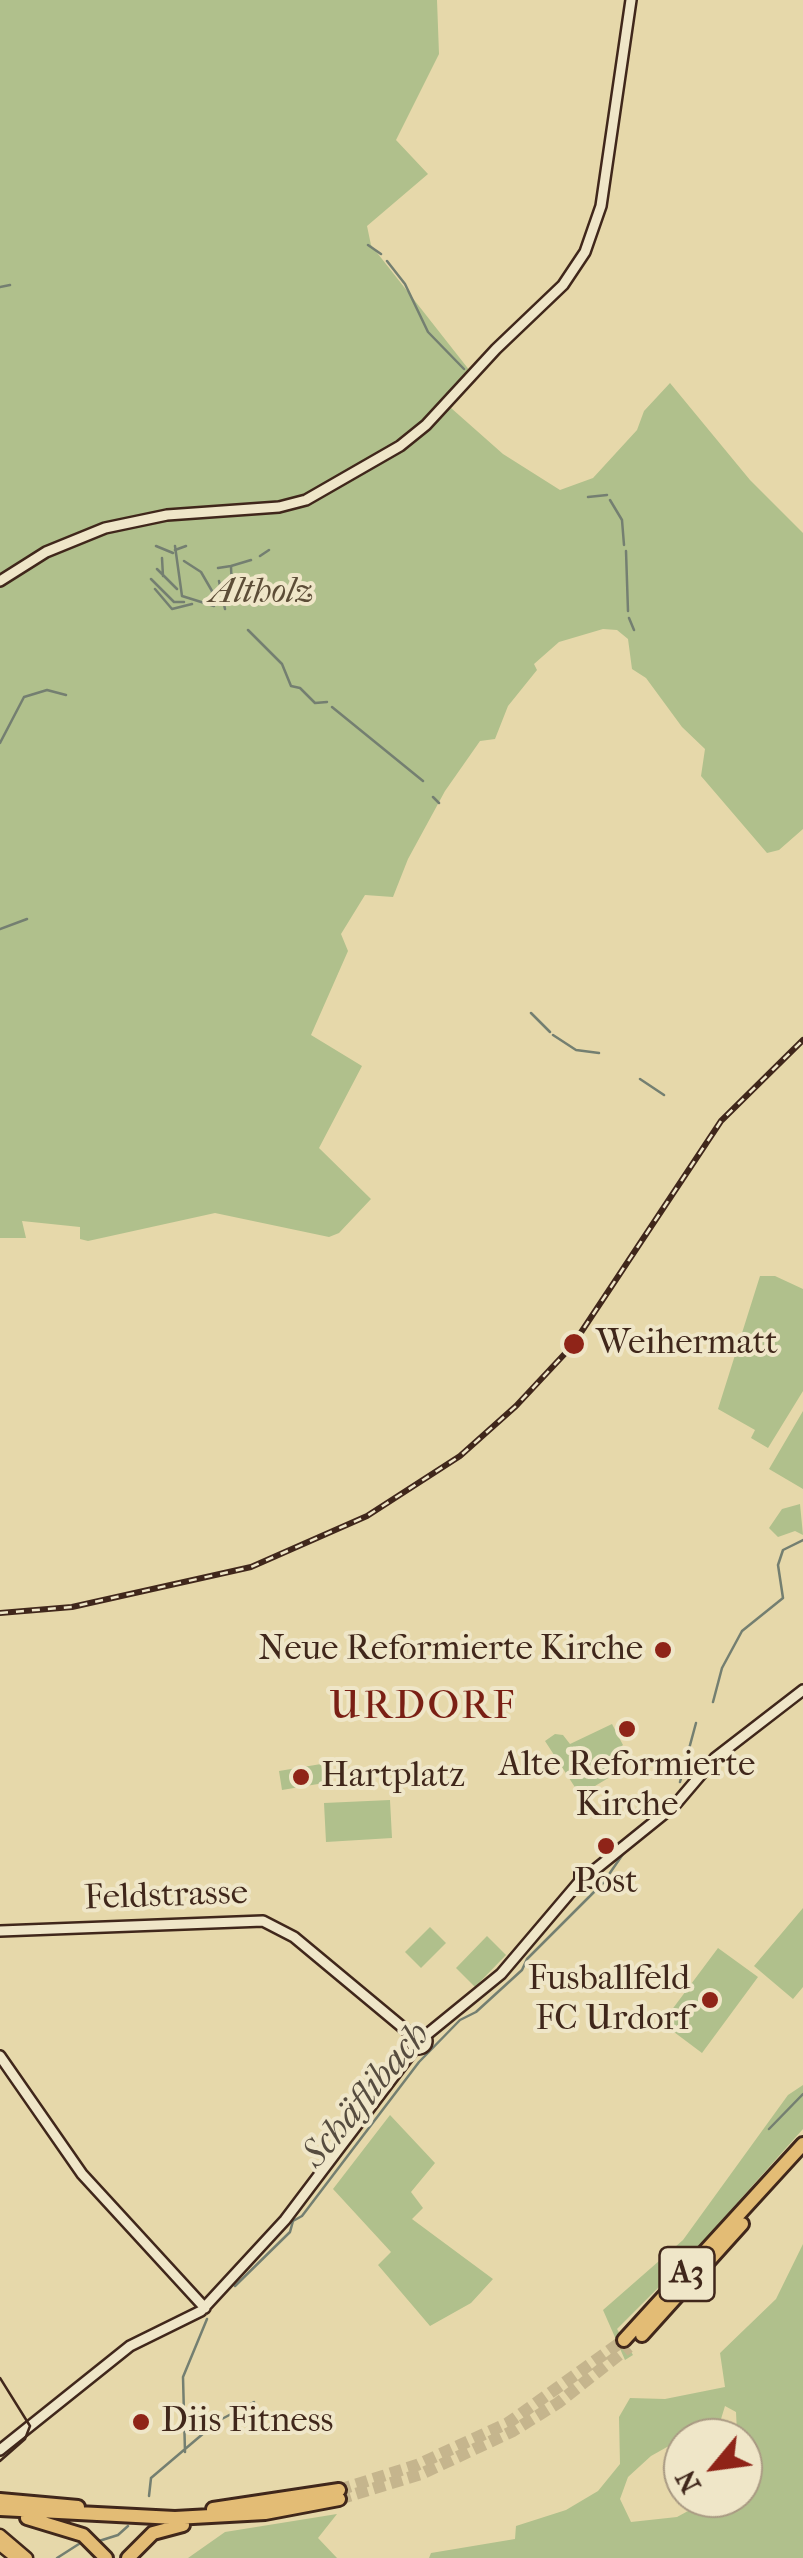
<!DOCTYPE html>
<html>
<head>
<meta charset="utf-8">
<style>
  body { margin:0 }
  #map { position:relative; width:803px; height:2558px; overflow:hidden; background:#e6d8aa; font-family:"IM FELL French Canon",serif }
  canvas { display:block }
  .north { position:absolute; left:663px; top:2418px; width:100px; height:100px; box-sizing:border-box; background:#efe6c8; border:2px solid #a99a83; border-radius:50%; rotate:241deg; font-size:28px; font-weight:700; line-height:40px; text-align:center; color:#40271b }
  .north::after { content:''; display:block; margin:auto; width:35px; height:45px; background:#8f2418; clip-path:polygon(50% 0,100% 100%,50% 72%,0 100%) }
</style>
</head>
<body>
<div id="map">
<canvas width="803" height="2558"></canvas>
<div class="north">N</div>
</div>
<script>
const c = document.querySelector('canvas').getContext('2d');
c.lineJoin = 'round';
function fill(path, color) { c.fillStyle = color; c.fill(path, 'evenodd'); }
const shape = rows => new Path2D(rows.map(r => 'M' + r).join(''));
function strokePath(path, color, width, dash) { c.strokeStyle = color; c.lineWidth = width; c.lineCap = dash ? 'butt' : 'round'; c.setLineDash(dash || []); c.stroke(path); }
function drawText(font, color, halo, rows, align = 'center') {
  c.font = font + ' "IM FELL French Canon",serif'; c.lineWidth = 8; c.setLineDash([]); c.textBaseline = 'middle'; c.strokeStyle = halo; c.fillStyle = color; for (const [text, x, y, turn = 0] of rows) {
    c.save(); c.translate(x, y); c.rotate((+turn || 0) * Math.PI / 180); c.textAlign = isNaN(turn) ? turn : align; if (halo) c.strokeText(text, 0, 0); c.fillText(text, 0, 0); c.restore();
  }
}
const green = shape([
  [0,0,437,0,439,54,396,140,428,174,367,226,371,245,470,371,442,400,503,454,560,490,593,478,637,430,644,411,670,383,750,480,803,533,803,829,779,850,767,853,701,776,705,749,682,727,646,678,632,669,628,639,617,630,603,629,559,642,534,664,537,670,508,706,495,739,480,741,445,791,408,859,393,897,365,895,341,934,348,951,311,1035,362,1066,319,1148,371,1199,339,1233,329,1237,215,1213,88,1241,80,1239,80,1227,22,1221,26,1238,0,1238],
  [760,1276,775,1276,803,1289,803,1391,768,1448,751,1438,755,1430,718,1409],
  [803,1411,803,1489,769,1469],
  [800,1504,803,1535,795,1531,778,1537,769,1528,782,1509],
  [612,1724,623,1745,619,1748,627,1760,622,1763,625,1768,580,1795,545,1741,555,1734,563,1735,570,1744],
  [321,1764,324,1783,282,1790,279,1771],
  [390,1800,392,1838,326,1842,324,1803],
  [803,1908,803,1987,793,1999,754,1966],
  [430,1927,446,1943,421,1968,405,1952],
  [487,1936,506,1955,475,1987,456,1968],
  [718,1948,758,1977,702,2053,662,2023],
  [803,2085,803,2129,686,2260,617,2329,633,2355,625,2360,603,2310,683,2240,788,2095],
  [390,2115,435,2163,411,2192,423,2208,412,2219,493,2279,471,2303,430,2326,378,2265,391,2252,333,2189],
  [803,2244,803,2558,429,2558,431,2553,515,2539,516,2526,566,2510,598,2491,620,2464,619,2417,630,2398,665,2399,725,2387,720,2353,776,2299],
  [725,2406,736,2412,737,2433,752,2462,743,2479,743,2498,712,2498,677,2517,631,2522,620,2499,628,2477,651,2456,683,2438,717,2432],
  [337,2514,318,2538,337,2558,188,2558,225,2532]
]);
const stream = shape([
  [368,245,381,254],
  [387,261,405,284,428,332,464,369],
  [0,287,10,285],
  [588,497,607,495],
  [610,500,622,520,624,545],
  [156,546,173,553],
  [175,546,182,596,214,606],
  [175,550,186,546],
  [626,551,628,611],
  [260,556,269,550],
  [162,558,163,576],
  [184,561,201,572,212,591,212,603],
  [218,568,231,566],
  [157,569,177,589],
  [151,579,174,602,184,602],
  [219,581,225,609],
  [155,589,172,609,192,604],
  [223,602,232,594,231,566,251,560],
  [629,618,634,630],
  [248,630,282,664,291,686,300,688,315,703,327,702],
  [332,707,423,781],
  [0,743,24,697,47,690,66,695],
  [433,797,439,803],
  [0,929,27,919],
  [531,1013,550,1032],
  [553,1035,576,1050,599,1053],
  [640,1079,664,1095],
  [713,1702,722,1668,742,1631,783,1598,778,1565,783,1550,803,1540],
  [680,1782,696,1723],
  [769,2129,803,2094],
  [235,2286,290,2232,293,2221,302,2216,419,2062,460,2020,476,2012,522,1970,527,1959,603,1883,623,1854],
  [185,2452,183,2377,207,2319],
  [149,2496,151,2478,218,2421,254,2402],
  [99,2541,118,2535,128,2526],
  [57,2558,82,2542]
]);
const highwayTunnel = shape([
  [339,2490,417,2465,508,2423,624,2340],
  [339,2499,421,2474,513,2431,558,2403,629,2347]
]);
const secondary = shape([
  [0,581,46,552,105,528,167,515,279,507,306,500,400,446,426,425,496,349,563,285,585,252,601,206,631,0],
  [592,1872,675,1805,715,1758,803,1690],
  [0,1931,263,1921,294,1937,413,2036],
  '411 2041a8 8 0 1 1 16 0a8 8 0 1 1-16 0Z',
  [425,2036,501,1974,580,1881,580,1871,592,1872,591,1882,580,1881],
  [0,2056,82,2174,205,2308],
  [0,2450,130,2346,201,2311,285,2220,415,2048]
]);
const primary = shape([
  [0,2535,27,2558],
  [0,2545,16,2558]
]);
const highway = shape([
  [642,2335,742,2224],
  [624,2340,803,2144],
  [0,2500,78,2507],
  [0,2509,175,2518,265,2513,339,2499],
  [213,2509,339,2490],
  [27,2518,83,2535,106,2558],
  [128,2558,153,2533,183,2525]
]);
const tram = shape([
  [0,2378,30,2426,25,2439,0,2461]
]);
const rail = shape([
  [0,1613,72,1607,251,1567,367,1516,460,1456,516,1406,572,1346,721,1121,803,1040]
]);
const markers = [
  [574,1344,12,"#8f2418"],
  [663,1650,10,"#8f2418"],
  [627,1729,10,"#8f2418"],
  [301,1777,10,"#8f2418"],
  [606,1846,10,"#8f2418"],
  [710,2000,10,"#8f2418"],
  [141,2422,10,"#8f2418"]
];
const shields = [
  [687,2274,55]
];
const shieldNames = [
  ["A3",687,2274]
];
const parkNames = [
  ["Altholz",262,593]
];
const poiNames = [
  ["Weihermatt",596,1344],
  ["Neue Reformierte Kirche",643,1650,"right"],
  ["Alte Reformierte",627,1766,"center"],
  ["Kirche",627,1806,"center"],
  ["Hartplatz",321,1777],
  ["Post",606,1883,"center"],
  ["Fusballfeld",690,1980,"right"],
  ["FC Urdorf",690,2020,"right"],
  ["Diis Fitness",161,2422]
];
const streetNames = [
  ["Feldstrasse",166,1897,-2]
];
const waterNames = [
  ["Schäflibach",367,2096,-50]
];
const quarterNames = [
  ["URDORF",423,1708]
];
fill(green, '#b0c08c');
strokePath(stream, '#747f71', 2.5);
strokePath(highwayTunnel, '#c5b58d', 12, [12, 6]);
strokePath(secondary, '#40271b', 14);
strokePath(primary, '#40271b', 15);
strokePath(highway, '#40271b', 18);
strokePath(secondary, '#efe6c8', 9);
strokePath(primary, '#e3bc75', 10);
strokePath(highway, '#e3bc75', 12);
strokePath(tram, '#40271b', 2.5);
strokePath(rail, '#40271b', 6);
strokePath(rail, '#efe6c8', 2.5, [8]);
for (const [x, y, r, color] of markers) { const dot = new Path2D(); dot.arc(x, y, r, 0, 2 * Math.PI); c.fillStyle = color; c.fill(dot); strokePath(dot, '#efe6c8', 4); }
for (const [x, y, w] of shields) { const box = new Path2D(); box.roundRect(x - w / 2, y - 27, w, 54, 8); c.fillStyle = '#efe6c8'; c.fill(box); strokePath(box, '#40271b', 2.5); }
drawText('bold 32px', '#40271b', null, shieldNames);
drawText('italic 35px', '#5c4d37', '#efe6c8', parkNames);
drawText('35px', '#40271b', '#efe6c8', poiNames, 'left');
drawText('35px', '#40271b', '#efe6c8', streetNames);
drawText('italic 38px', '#564c3f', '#efe6c8', waterNames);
c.letterSpacing = '2.5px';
drawText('40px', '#7a1f14', '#efe6c8', quarterNames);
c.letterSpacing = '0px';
</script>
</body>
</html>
